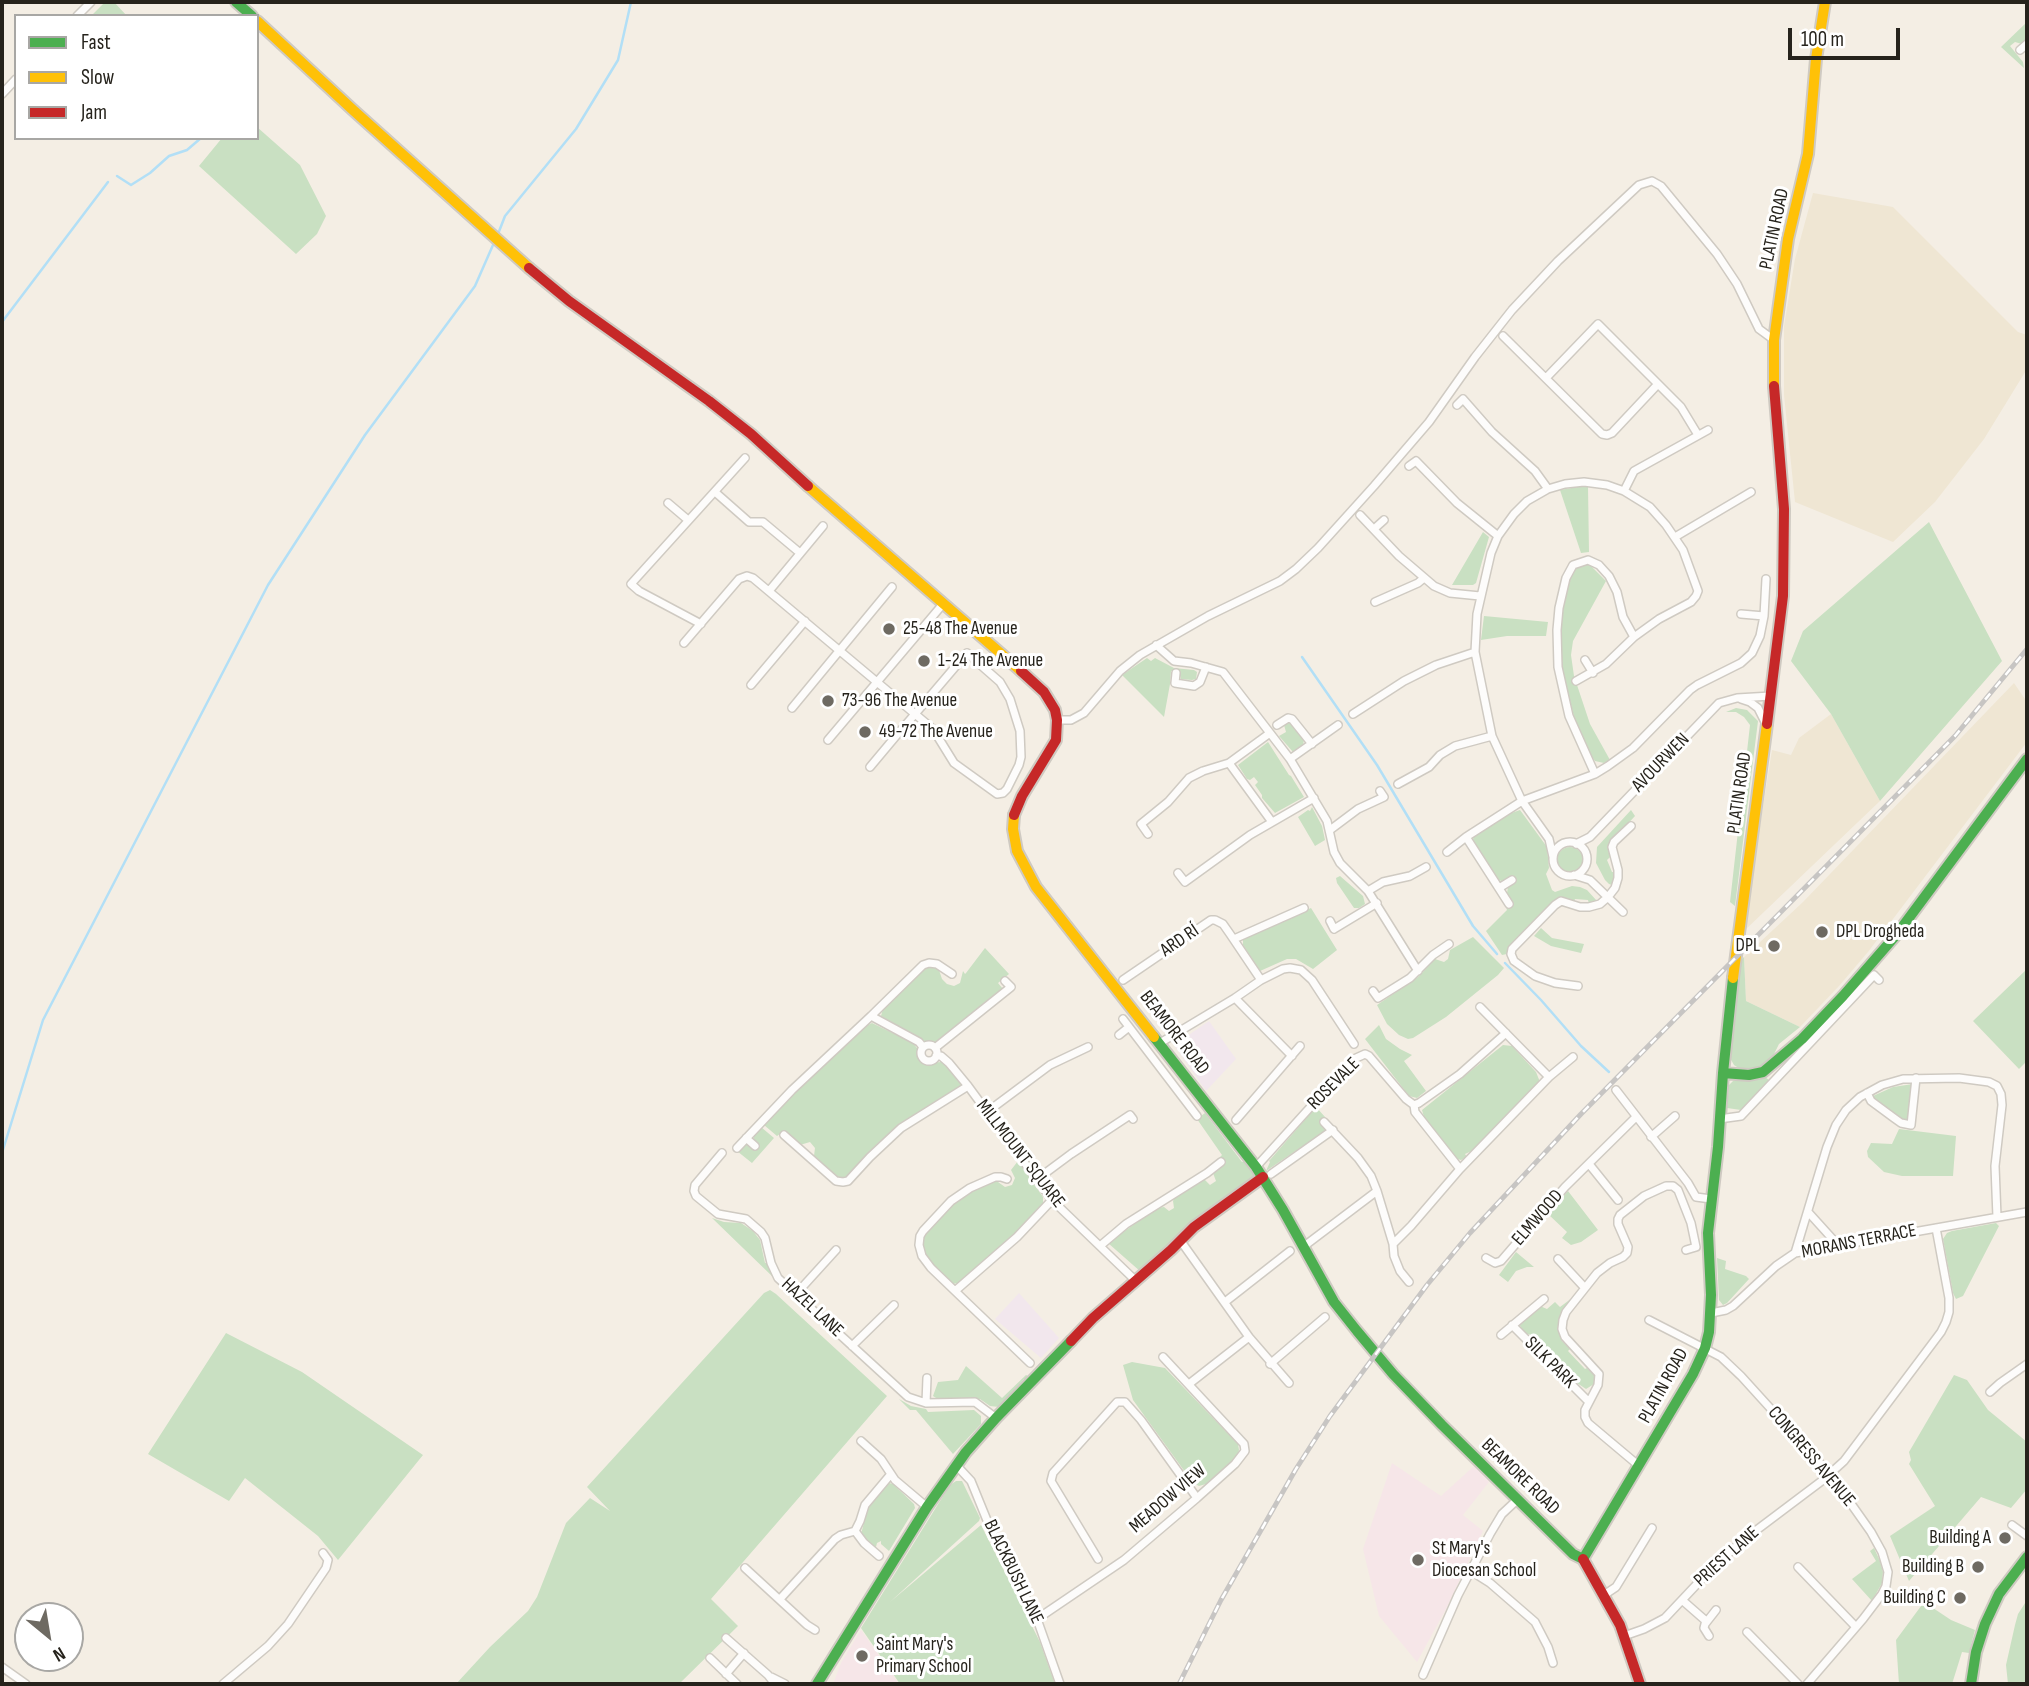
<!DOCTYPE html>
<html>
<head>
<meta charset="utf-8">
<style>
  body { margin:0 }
  #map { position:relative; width:2029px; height:1686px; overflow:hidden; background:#f4eee4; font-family:"Sofia Sans Condensed",sans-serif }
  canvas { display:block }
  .frame { position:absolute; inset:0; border:4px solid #26231c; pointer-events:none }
  .legend { position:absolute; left:14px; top:14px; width:245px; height:126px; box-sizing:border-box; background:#fff; border:2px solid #a8a7a4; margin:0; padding:9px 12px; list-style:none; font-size:21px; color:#26231c }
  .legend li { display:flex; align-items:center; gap:14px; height:35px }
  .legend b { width:35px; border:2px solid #a8a7a4 }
  .north { position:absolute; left:14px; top:1602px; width:70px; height:70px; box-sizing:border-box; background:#fff; border:2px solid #a8a7a4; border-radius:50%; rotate:150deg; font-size:19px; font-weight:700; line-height:28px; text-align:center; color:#26231c }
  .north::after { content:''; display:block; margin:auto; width:24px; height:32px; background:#6e6a62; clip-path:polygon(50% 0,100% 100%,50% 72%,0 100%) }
  .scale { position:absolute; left:1788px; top:28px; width:112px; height:32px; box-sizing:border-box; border:4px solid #26231c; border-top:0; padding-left:9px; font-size:21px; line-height:24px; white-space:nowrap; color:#26231c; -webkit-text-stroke:5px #fff; paint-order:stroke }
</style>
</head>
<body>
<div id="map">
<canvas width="2029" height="1686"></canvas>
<div class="frame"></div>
<ul class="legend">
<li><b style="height:9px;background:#4caf50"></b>Fast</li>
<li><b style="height:9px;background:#ffc107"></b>Slow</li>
<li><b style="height:9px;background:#c62828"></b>Jam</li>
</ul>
<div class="north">N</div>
<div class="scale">100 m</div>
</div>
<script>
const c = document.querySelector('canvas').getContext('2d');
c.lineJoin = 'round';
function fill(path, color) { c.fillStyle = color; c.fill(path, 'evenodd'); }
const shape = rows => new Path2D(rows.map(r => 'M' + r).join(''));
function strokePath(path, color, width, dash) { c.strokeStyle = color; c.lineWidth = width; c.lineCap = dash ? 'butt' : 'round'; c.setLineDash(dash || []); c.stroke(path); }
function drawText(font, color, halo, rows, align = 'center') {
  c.font = font + ' "Sofia Sans Condensed",sans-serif'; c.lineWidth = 6; c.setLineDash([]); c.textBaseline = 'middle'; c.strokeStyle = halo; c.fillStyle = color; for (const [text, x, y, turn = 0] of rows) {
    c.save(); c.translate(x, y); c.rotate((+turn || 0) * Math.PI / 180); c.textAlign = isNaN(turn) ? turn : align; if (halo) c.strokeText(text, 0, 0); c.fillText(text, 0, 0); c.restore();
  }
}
const commercial = shape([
  [1209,1021,1236,1059,1206,1091,1174,1045],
  [1019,1293,1059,1338,1041,1358,995,1319]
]);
const built = shape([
  [1813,193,1893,207,2018,332,2027,335,2027,369,1984,439,1935,502,1893,542,1795,502,1784,395,1784,326,1795,259],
  [2014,683,2027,702,2027,742,1868,952,1839,986,1800,1027,1746,1001,1744,957,1803,902],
  [1831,714,1880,801,1743,932,1772,750,1791,755,1799,738]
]);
const education = shape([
  [1392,1463,1441,1496,1474,1466,1489,1482,1463,1515,1483,1531,1446,1609,1417,1662,1379,1616,1363,1549],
  [861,1630,899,1684,833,1684,841,1663]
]);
const green = shape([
  [105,2,114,2,127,16,91,16],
  [2027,22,2027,39,2022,44,2015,42,2010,46,2023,62,2024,68,2001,47],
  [257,127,300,165,326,216,317,234,296,254,199,166,222,138,257,138],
  [1583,486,1588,487,1589,552,1581,553,1560,490],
  [1929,522,2002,661,1880,801,1831,714,1791,661,1803,631],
  [1483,532,1489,537,1476,583,1473,585,1452,585],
  [1589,564,1606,581,1573,641,1571,655,1574,676,1590,724,1610,760,1604,763,1595,761,1592,757,1580,733,1574,717,1562,668,1560,627,1566,590,1573,571,1577,567],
  [1484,616,1548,622,1546,636,1507,636,1481,640],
  [1147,658,1151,661,1155,658,1174,668,1194,670,1197,672,1196,679,1192,680,1181,679,1179,672,1171,671,1170,684,1164,717,1122,675],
  [1736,708,1747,710,1758,721,1735,906,1730,902,1750,725,1744,717,1736,712,1726,712],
  [1291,722,1304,740,1303,745,1293,752,1279,736,1286,732,1284,725],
  [1268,742,1289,775,1291,776,1304,797,1275,813,1262,798,1262,795,1255,785,1258,782,1254,777,1250,780,1247,779,1238,765],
  [1312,807,1322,826,1325,840,1315,846,1298,817,1308,810,1310,811],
  [1520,810,1547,847,1549,868,1546,874,1552,890,1555,892,1572,886,1580,887,1587,890,1597,901,1589,904,1588,900,1575,899,1574,902,1568,899,1556,900,1511,945,1507,954,1502,955,1486,931,1507,910,1506,907,1512,903,1507,893,1508,887,1514,882,1511,877,1502,881,1498,880,1474,844,1473,839,1475,834,1503,816],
  [1631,810,1635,816,1610,843,1608,849,1610,857,1607,860,1612,872,1615,872,1612,885,1609,884,1605,880,1596,863,1597,847],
  '1557 860a13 13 0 1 1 26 0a13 13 0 1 1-26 0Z',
  [1340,876,1363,896,1365,904,1359,908,1354,908,1337,883,1336,878],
  [1311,908,1337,950,1313,969,1296,959,1287,959,1260,971,1243,945,1243,940,1268,926],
  [1541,928,1552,938,1584,944,1581,953,1551,946,1534,936],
  [1473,937,1504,968,1498,975,1446,1017,1413,1038,1408,1039,1399,1035,1387,1024,1377,1005,1418,977,1435,959,1444,962,1448,959,1450,950],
  [985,948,1009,974,998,983,1003,989,935,1043,926,1042,881,1016,883,1009,926,967,933,965,938,967,942,979,947,984,954,986,960,983,963,971,965,974,966,973],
  [1744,957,1746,1001,1800,1027,1779,1044,1772,1058,1761,1068,1740,1069,1734,1065,1730,1058,1739,962],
  [2027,969,2027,1061,2019,1069,1973,1021],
  [872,1023,913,1043,917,1048,919,1058,925,1063,942,1062,960,1081,961,1086,901,1124,876,1145,848,1177,841,1179,817,1160,814,1156,815,1148,810,1142,800,1145,784,1131,777,1136,764,1125,798,1088,864,1027],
  [1379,1025,1386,1039,1400,1049,1412,1055,1404,1061,1426,1091,1417,1098,1409,1096,1365,1039],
  [1503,1045,1512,1046,1536,1072,1540,1082,1474,1150,1465,1154,1467,1157,1461,1160,1457,1159,1424,1117,1422,1110],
  [1765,1077,1769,1080,1741,1110,1727,1108,1729,1085,1733,1081,1755,1080],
  [1913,1084,1910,1118,1907,1122,1899,1120,1873,1100,1873,1096,1893,1087],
  [1316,1107,1326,1118,1321,1121,1328,1129,1266,1171,1270,1162,1269,1161],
  [1205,1113,1242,1162,1246,1160,1253,1172,1253,1181,1141,1272,1108,1243,1157,1208,1164,1207,1169,1211,1174,1208,1173,1201,1175,1197,1202,1180,1205,1180,1210,1185,1216,1181,1213,1173,1222,1165,1218,1159,1222,1155,1197,1119],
  [761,1127,774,1138,752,1163,737,1151,747,1144,756,1149,759,1146,754,1141,754,1136],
  [1899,1129,1956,1136,1953,1176,1902,1176,1884,1172,1868,1157,1867,1151,1871,1143,1892,1144],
  [1018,1161,1043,1197,1043,1204,1018,1233,959,1283,952,1284,930,1264,924,1254,923,1238,925,1233,944,1212,959,1199,992,1181,998,1182,1005,1187,1012,1185,1015,1178,1011,1170],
  [1568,1191,1598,1230,1581,1242,1571,1245,1562,1238,1567,1232,1548,1214],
  [712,1218,724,1222,741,1223,753,1231,760,1240,765,1263,767,1263,774,1278],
  [1996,1223,1999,1226,1963,1296,1956,1299,1953,1293,1943,1239,1947,1233,1952,1231],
  [1516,1252,1534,1267,1527,1267,1516,1271,1508,1282,1499,1275],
  [1717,1258,1726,1261,1725,1269,1746,1276,1749,1279,1727,1303,1723,1305,1719,1300],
  [770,1290,776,1294,887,1396,711,1599,738,1626,679,1684,456,1684,490,1647,528,1611,537,1597,566,1523,590,1498,610,1511,587,1487,764,1293],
  [1576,1295,1564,1311,1558,1330,1562,1341,1570,1349,1568,1351,1585,1369,1587,1368,1595,1376,1594,1384,1586,1389,1574,1381,1575,1378,1557,1361,1555,1362,1552,1359,1553,1357,1529,1334,1527,1335,1523,1331,1519,1324,1540,1306,1547,1309,1555,1302,1560,1307],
  [226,1333,302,1372,423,1455,338,1560,318,1536,245,1478,229,1501,148,1454],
  [1043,1360,1043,1363,1028,1379,1024,1379,999,1407,990,1406,980,1399,936,1398,933,1396,938,1382,958,1380,966,1366,1002,1398,1026,1375,1028,1376],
  [1132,1362,1165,1368,1238,1444,1239,1450,1238,1456,1206,1484,1199,1486,1193,1483,1133,1400,1123,1365],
  [1954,1375,1967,1380,1988,1410,2027,1442,2027,1489,2011,1508,1981,1497,1909,1581,1890,1536,1935,1506,1909,1464,1911,1460,1909,1452],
  [899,1399,911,1406,926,1409,928,1412,974,1410,981,1416,981,1424,953,1454,916,1410,910,1410],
  [956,1481,962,1481,963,1483,980,1518,979,1521,890,1602,981,1525,1040,1642,1055,1684,900,1684,861,1628,950,1485],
  [889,1483,893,1484,914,1504,915,1508,889,1551,881,1544,881,1541,877,1543,876,1547,872,1546,861,1534,868,1508],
  [1874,1548,1880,1561,1883,1572,1882,1583,1872,1601,1852,1579,1876,1561,1870,1551],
  [2027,1600,2027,1684,2008,1684,2006,1665,2015,1625,2018,1614],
  [1924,1602,1951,1620,1975,1630,1969,1653,1962,1652,1952,1684,1899,1684,1896,1640]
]);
const stream = shape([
  [117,176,131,185,150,173,169,156,187,150,201,138],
  [498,234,505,216,576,129,618,60,631,2],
  [2,322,108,182],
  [1302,657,1377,765,1473,926,1497,954],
  [1505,963,1541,1000,1581,1046,1609,1072],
  [2,1153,43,1020,268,585,365,435,475,286,493,245]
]);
const street = shape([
  [77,16,91,2],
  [2020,50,2027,44],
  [2,94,16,79],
  [1503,336,1602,434,1607,435,1612,433,1658,384],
  [1546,378,1598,324,1681,407,1698,435],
  [1457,405,1463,399,1492,432,1535,471,1548,489],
  [1409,466,1416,461,1457,503,1498,536],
  [1624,491,1634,471,1708,430],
  [715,492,749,522,763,522,800,553],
  [668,503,688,520],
  [1360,515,1399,556,1434,586,1450,593,1480,596],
  [1374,529,1384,520],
  [1675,537,1751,492],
  [769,591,823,526],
  [1375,602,1418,583,1424,578],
  [1741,614,1764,616],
  [701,624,639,591,631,584,745,458],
  [684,643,739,579,747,576,753,578,915,714,933,729,954,763,997,794,1003,793,1007,789,1019,765,1021,757,1020,731,1010,699,1000,682,967,653,915,714,909,721,901,730,870,767],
  [1156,645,1174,661,1191,663,1223,672,1290,759,1327,821,1334,852,1340,863,1368,891,1418,971],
  [1585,660,1593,673],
  [1176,673,1175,683,1194,686,1200,682,1206,667],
  [751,685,805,621],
  [1741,699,1750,702,1758,708,1766,724],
  [792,708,892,587],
  [1353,714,1404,681,1436,665,1475,652],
  [1057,720,1071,720,1084,713,1120,671,1140,655,1208,616,1280,581,1296,569,1318,548,1374,486,1429,422,1475,357,1512,310,1558,261,1639,185,1652,181,1661,186,1717,254,1737,284,1759,329,1774,340],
  [1277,725,1288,718,1292,719,1312,744],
  [828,740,943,604],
  [1290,759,1338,725],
  [1229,763,1272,822],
  [1595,774,1608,766,1633,748,1690,690,1697,685,1741,663,1752,653,1760,636,1764,616,1766,579],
  [1398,784,1429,767,1440,755,1455,746,1492,736],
  [1330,830,1358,809,1384,797,1380,791],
  [1148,834,1141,824,1168,802,1189,778,1203,771,1229,763,1270,733],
  [1466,837,1509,904],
  '1553 859a17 17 0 1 1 34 0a17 17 0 1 1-34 0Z',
  [1576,844,1590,837,1719,703,1737,698,1771,696],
  [1447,852,1466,837,1522,801,1595,774,1569,716,1558,667,1557,630,1559,608,1566,578,1573,565,1588,560,1599,565,1609,576,1617,592,1623,617,1634,637],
  [1553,857,1549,839,1522,801,1492,736,1475,652,1477,614,1491,553,1498,536,1514,514,1527,501,1548,489,1565,484,1584,482,1607,485,1624,491,1650,507,1666,525,1683,550,1698,591,1696,596,1691,602,1659,619,1634,637,1606,664,1576,681],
  [1178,873,1185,882,1250,835,1314,798],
  [1574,875,1590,880,1623,912],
  [1499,888,1512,880],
  [1368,891,1383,882,1410,876,1426,867],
  [1330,921,1334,929,1377,903],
  [1234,939,1304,908],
  [1123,980,1211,920,1215,920,1223,924,1230,934,1261,980],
  [1578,986,1555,983,1535,976,1514,961,1511,954,1512,949,1555,905,1561,901,1580,907,1589,907,1600,904,1608,897,1615,888,1618,878,1618,870,1612,847,1614,842,1631,826],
  [1373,991,1378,998,1410,978,1433,955,1449,944],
  [1235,998,1292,1056],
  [1480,1007,1549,1077],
  [871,1016,923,965,929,963,937,964,952,974],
  [1123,1019,1197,1116],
  [1119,1035,1129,1027],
  [1160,1043,1235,998,1261,980,1283,969,1290,968,1301,970,1312,980,1354,1044],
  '921 1053a8 8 0 1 1 16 0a8 8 0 1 1-16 0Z',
  [935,1048,1011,987,1005,981],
  [936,1056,941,1056,949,1063,968,1086,1052,1200,1136,1281],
  [1616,1090,1688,1183,1696,1197,1711,1199],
  [1867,1093,1871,1101,1894,1118,1901,1123,1911,1125,1916,1078],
  [1414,1105,1419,1103,1460,1074,1506,1033],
  [987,1112,1050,1065,1088,1047],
  [1719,1119,1741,1116,1874,975,1879,980],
  [1236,1120,1300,1046],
  [1324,1122,1358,1158,1371,1176,1377,1191,1393,1244],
  [784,1135,836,1181,843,1182,848,1181,870,1157,901,1128,968,1086],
  [1651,1137,1675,1116],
  [746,1138,755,1146],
  [737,1148,792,1090,871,1016,919,1042,923,1047],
  [722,1153,695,1185,694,1191,696,1196,718,1214,746,1219,761,1232,765,1238,771,1263,778,1278,908,1397,926,1403,975,1402,996,1418],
  [1589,1164,1618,1200],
  [1256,1167,1354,1059,1365,1054,1369,1056,1406,1099,1414,1105,1415,1112,1460,1169,1411,1226,1393,1244,1394,1256,1400,1271,1409,1282],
  [1460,1169,1549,1077,1573,1057],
  [1271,1174,1333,1130],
  [1007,1179,1001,1177,995,1177,970,1188,951,1201,923,1231,920,1236,919,1245,922,1256,931,1268,1030,1363],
  [1036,1180,1071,1154,1130,1115,1133,1119],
  [1809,1213,1838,1245],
  [1180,1240,1249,1337,1289,1383],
  [1100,1246,1126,1224,1207,1173,1221,1162],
  [1303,1247,1377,1191],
  [1795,1253,1827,1147,1836,1125,1846,1110,1860,1097,1882,1085,1903,1079,1959,1078,1989,1082,1997,1086,2001,1094,2002,1105,1995,1166,1997,1217],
  [1486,1258,1495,1263,1501,1261,1565,1187,1636,1117],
  [1558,1259,1585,1288],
  [955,1291,1017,1237,1052,1200],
  [796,1294,836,1250],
  [1225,1302,1290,1251],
  [1711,1313,1726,1310,1733,1306,1776,1266,1795,1253,2027,1212],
  [1649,1320,1721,1357,1741,1376,1830,1474,1871,1532,1882,1552,1888,1572,1886,1586,1882,1594,1863,1619,1807,1684],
  [1512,1325,1588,1401],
  [1501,1335,1544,1299],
  [852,1346,894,1305],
  [1270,1364,1325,1317],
  [1189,1384,1249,1337],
  [1990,1392,2000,1383,2027,1364],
  [926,1403,927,1378],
  [861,1441,881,1459,895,1480,927,1507],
  [956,1465,971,1481,993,1535,1037,1619,1060,1684],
  [1638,1465,1588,1423,1585,1417,1585,1410,1598,1385,1599,1374,1565,1337,1562,1329,1563,1320,1566,1312,1597,1273,1610,1263,1623,1257,1627,1253,1628,1247,1618,1224,1618,1219,1620,1215,1644,1196,1666,1186,1673,1186,1678,1190,1691,1223,1696,1247,1686,1250],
  [2012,1525,2027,1536],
  [855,1531,864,1543,879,1556],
  [1098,1559,1051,1481,1053,1473,1117,1402,1125,1402,1141,1420,1197,1498],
  [1798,1567,1856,1627],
  [745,1568,807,1625,815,1630],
  [1471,1571,1490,1583,1535,1622,1548,1647,1553,1663],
  [1604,1595,1616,1587,1652,1528],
  [780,1599,835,1539,841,1535,855,1531,860,1521,865,1505,891,1474],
  [1682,1600,1706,1621],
  [1037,1619,1124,1560,1197,1498,1235,1464,1245,1451,1244,1444,1163,1357],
  [1747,1632,1798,1684],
  [1624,1636,1644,1629,1665,1618,1714,1566,1746,1538,1823,1480,1844,1461,1941,1332,1946,1322,1949,1312,1949,1298,1936,1228],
  [1709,1636,1704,1628,1705,1624,1716,1610],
  [726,1638,768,1675,775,1684],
  [710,1658,737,1684],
  [2,1667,26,1684],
  [726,1674,744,1653],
  [1423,1675,1458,1595,1490,1534,1502,1514,1518,1499],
  [771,1677,785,1684],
  [223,1684,268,1646,288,1624,326,1568,328,1560,323,1553]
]);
const fast = shape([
  [236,2,252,16],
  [1154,1037,1256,1167,1283,1210,1334,1302,1357,1331,1393,1374,1442,1425,1573,1554,1583,1559],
  [1723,1073,1749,1075,1763,1072,1802,1039,1843,996,1897,934,2027,759],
  [1583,1559,1693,1374,1705,1348,1709,1332,1711,1295,1708,1233,1718,1147,1723,1073,1733,978],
  [817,1684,927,1507,966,1452,996,1418,1071,1341],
  [1971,1684,1976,1652,1985,1624,1999,1594,2027,1557]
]);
const slow = shape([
  [257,21,353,110,529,268],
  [1774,386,1774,340,1788,239,1808,154,1816,59,1825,2],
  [808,486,1021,671],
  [1014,815,1013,829,1017,851,1036,887,1154,1037],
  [1733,978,1767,724]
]);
const jam = shape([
  [529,268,569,301,709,401,751,434,808,486],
  [1767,724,1783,596,1784,509,1774,386],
  [1014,815,1022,796,1056,740,1057,720,1055,710,1044,692,1021,671],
  [1071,1341,1093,1318,1171,1250,1194,1227,1263,1177],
  [1583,1559,1620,1625,1640,1684]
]);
const rail = shape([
  [1179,1684,1221,1600,1296,1469,1330,1416,1427,1285,1470,1233,1581,1114,1955,736,2027,649]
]);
const markers = [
  [889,629,7,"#6e6a62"],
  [924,661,7,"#6e6a62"],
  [828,701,7,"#6e6a62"],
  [865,732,7,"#6e6a62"],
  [1822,932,7,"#6e6a62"],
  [1774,946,7,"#6e6a62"],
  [2005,1538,7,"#6e6a62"],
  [1418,1560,7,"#6e6a62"],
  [1978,1567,7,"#6e6a62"],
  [1960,1598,7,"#6e6a62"],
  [862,1656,7,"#6e6a62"]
];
const streetNames = [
  ["PLATIN ROAD",1775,229,-78],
  ["AVOURWEN",1661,763,-46],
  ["PLATIN ROAD",1740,793,-82],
  ["ARD RÍ",1180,941,-34],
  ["BEAMORE ROAD",1174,1033,52],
  ["ROSEVALE",1334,1084,-45],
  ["MILLMOUNT SQUARE",1020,1154,52],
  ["ELMWOOD",1538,1218,-49],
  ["MORANS TERRACE",1859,1242,-11],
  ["HAZEL LANE",812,1308,43],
  ["SILK PARK",1550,1363,45],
  ["PLATIN ROAD",1664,1386,-61],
  ["CONGRESS AVENUE",1811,1457,50],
  ["BEAMORE ROAD",1520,1477,44],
  ["MEADOW VIEW",1168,1499,-41],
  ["PRIEST LANE",1727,1557,-42],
  ["BLACKBUSH LANE",1013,1572,64]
];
const poiNames = [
  ["25-48 The Avenue",903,629],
  ["1-24 The Avenue",938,661],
  ["73-96 The Avenue",842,701],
  ["49-72 The Avenue",879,732],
  ["DPL Drogheda",1836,932],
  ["DPL",1760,946,"right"],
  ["Building A",1991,1538,"right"],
  ["St Mary's",1432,1549],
  ["Diocesan School",1432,1571],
  ["Building B",1964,1567,"right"],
  ["Building C",1946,1598,"right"],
  ["Saint Mary's",876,1645],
  ["Primary School",876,1667]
];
fill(commercial, '#f2e7ed');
fill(built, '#efe6d3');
fill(education, '#f6e6e8');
fill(green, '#c9e0c2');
strokePath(stream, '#b2dff6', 2.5);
strokePath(street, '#cfcac2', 10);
strokePath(fast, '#cfcac2', 14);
strokePath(slow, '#cfcac2', 14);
strokePath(jam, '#cfcac2', 14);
strokePath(street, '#fdfcfb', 7);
strokePath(fast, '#4caf50', 10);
strokePath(slow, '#ffc107', 10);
strokePath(jam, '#c62828', 10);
strokePath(rail, '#c7c5c3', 5);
strokePath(rail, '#fff', 2.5, [8]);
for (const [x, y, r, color] of markers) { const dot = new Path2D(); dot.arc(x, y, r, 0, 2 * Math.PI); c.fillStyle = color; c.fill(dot); strokePath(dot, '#fff', 2.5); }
drawText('19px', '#26231c', '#fff', streetNames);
drawText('19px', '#26231c', '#fff', poiNames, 'left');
</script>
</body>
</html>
